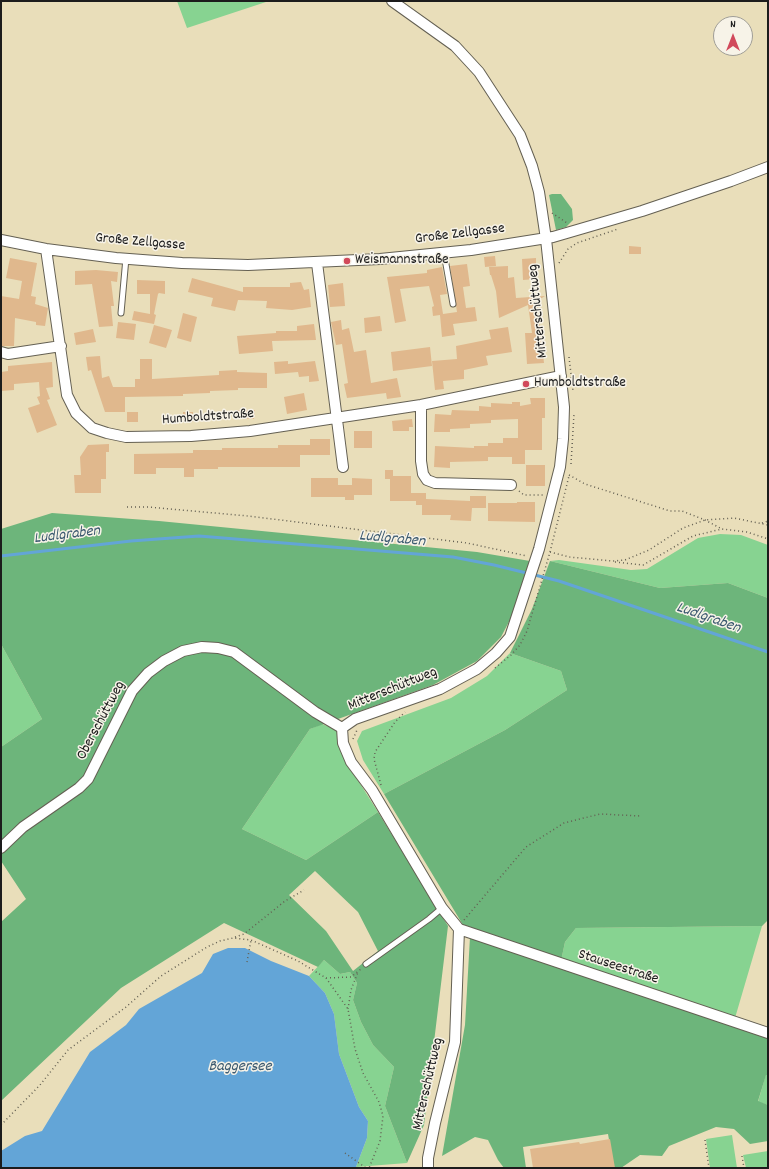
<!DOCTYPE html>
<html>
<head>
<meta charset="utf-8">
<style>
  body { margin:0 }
  #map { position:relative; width:769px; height:1169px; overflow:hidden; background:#e9deba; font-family:Dekko,sans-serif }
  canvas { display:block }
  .frame { position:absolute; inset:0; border:2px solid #1c1c1c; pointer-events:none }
  .north { position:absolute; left:713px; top:16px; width:40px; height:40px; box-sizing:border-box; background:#f7f3e8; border:1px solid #9f9d96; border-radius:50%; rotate:0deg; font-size:11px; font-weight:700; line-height:16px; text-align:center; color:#1c1c1c }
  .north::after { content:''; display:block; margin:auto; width:14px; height:18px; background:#d1495b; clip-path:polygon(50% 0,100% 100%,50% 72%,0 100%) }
</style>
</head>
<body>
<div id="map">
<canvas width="769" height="1169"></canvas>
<div class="frame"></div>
<div class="north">N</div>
</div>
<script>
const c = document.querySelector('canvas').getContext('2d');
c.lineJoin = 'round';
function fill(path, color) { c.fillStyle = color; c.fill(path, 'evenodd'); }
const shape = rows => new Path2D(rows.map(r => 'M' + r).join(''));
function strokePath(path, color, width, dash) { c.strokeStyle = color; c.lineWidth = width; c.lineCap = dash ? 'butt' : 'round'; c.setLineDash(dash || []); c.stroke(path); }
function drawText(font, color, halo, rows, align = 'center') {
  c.font = font + ' Dekko,sans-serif'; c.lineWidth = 3; c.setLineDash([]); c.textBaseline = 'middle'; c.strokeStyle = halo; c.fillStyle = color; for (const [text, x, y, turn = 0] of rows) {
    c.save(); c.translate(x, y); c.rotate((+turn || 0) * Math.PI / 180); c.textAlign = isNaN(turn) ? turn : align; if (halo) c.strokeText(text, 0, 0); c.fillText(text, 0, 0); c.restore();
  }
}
const green = shape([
  [177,1,269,1,187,28],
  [720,534,741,535,768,545,768,598,728,583,660,588,550,561,559,560,631,570,647,569,698,538],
  [1,644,42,719,1,747],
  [510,653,561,671,567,690,505,730,384,794,363,760,357,741,362,731,451,698,487,676],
  [322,724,337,730,339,744,347,763,378,812,306,860,242,829,310,729],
  [762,926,735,1018,561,961,565,942,576,928],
  [324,960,340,974,350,972,357,983,353,1000,361,1022,373,1045,394,1067,385,1106,407,1163,356,1167,367,1138,368,1121,359,1107,339,1054,334,1014,325,993,309,976],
  [766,1074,768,1075,768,1105,758,1102],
  [732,1135,737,1168,710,1168,706,1139],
  [768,1151,768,1168,746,1168,743,1155]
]);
const forest = shape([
  [552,194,561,194,572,209,573,220,566,227,556,230,549,195],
  [52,513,159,521,477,552,530,561,515,610,501,637,477,661,433,685,310,729,242,829,306,860,378,812,448,926,424,1125,407,1163,385,1106,394,1067,373,1045,361,1022,353,1000,357,983,350,972,340,974,324,960,318,967,224,923,121,988,1,1101,1,922,26,899,1,861,1,747,42,719,1,644,1,529],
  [315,871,358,912,378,951,353,971,326,931,289,895],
  [550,561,660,588,728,583,768,598,768,920,762,926,576,928,565,942,561,961,463,925,384,794,505,730,567,690,561,671,510,653,532,609],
  [470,937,768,1038,768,1075,766,1075,758,1101,768,1105,768,1141,750,1144,734,1129,716,1127,669,1146,662,1156,640,1155,621,1168,614,1168,608,1134,523,1147,526,1168,504,1168,498,1160,488,1140,475,1137,442,1156,465,1025]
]);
const water = shape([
  [228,948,245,948,271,961,309,976,325,993,334,1014,339,1054,359,1107,368,1121,367,1138,356,1167,1,1168,1,1151,25,1136,42,1131,90,1052,126,1025,139,1009,202,973,213,954]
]);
const stream = shape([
  [1,556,131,541,199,536,453,557,494,565,559,581,768,652]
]);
const building = shape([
  [629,246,641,247,641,254,629,254],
  [495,256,496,266,485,267,484,257],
  [10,258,37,263,31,296,36,297,35,304,48,308,45,326,36,325,36,322,15,318,14,346,1,346,1,296,19,299,22,281,6,278],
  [536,258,536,279,523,280,522,259],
  [467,264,470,286,463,287,466,308,475,307,477,321,453,324,455,335,442,337,440,315,433,316,432,307,434,306,429,286,400,289,406,321,395,323,387,277,427,273,427,270,442,267,447,294,440,295,443,314,457,312,450,266],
  [508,266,508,278,514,277,516,298,545,296,537,301,544,363,527,364,525,333,532,333,528,305,499,318,496,291,491,275,490,275,489,267],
  [96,270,118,272,117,282,111,281,114,306,111,306,113,326,99,327,92,284,75,285,75,271],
  [192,278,243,292,243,287,290,287,290,283,301,282,304,290,309,289,311,307,292,310,266,308,267,301,238,300,235,311,211,306,213,298,188,292],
  [137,280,165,281,165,294,159,293,158,294,154,314,156,315,154,324,132,320,134,311,150,314,150,294,137,294],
  [343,283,345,306,330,307,328,285],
  [183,313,197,317,191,342,177,338],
  [380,316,382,331,365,333,364,318],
  [341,320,342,330,349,328,354,352,366,350,371,383,397,378,401,397,387,399,386,393,347,398,344,384,348,383,342,344,336,345,331,322],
  [118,322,136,324,134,340,116,338],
  [314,324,316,340,272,341,273,351,239,354,237,336,276,333,276,331,297,331,297,326],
  [154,325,172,330,166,348,149,343],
  [508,327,512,352,486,356,488,365,464,370,464,379,443,381,444,389,435,390,432,361,457,359,456,346,491,339,489,330],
  [93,329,96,342,76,345,74,333],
  [430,347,432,366,393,371,391,352],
  [100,356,102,378,109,376,113,387,135,387,135,379,140,379,140,359,152,359,152,379,219,375,219,371,237,370,237,372,267,373,267,388,238,388,238,390,210,391,210,393,183,394,183,396,125,397,125,412,105,412,91,370,88,371,86,357],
  [288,361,288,364,315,361,319,381,309,382,309,376,299,377,298,372,275,374,274,362],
  [52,362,53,387,46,388,50,399,47,400,57,425,37,433,28,408,40,404,37,397,40,396,39,382,14,384,14,390,1,391,1,372,8,371,8,366],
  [304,393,307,410,287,414,284,397],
  [530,398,545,398,545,418,542,418,542,450,525,450,525,464,512,464,512,457,488,457,488,461,450,462,450,468,434,467,435,446,474,448,474,446,488,446,488,443,503,443,503,438,518,438,518,419,491,420,491,423,470,424,470,428,450,429,450,432,434,432,435,414,451,415,452,410,479,411,479,406,491,407,491,403,512,404,512,402,520,402,520,406,531,404],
  [236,410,255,410,254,419,236,418],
  [127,412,138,412,138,422,127,422],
  [183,412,193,412,193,422,183,422],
  [412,419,413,427,409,427,409,431,393,431,392,421],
  [354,431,372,431,372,448,354,448],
  [310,439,330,439,330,455,300,455,300,467,218,467,218,469,194,469,194,477,184,477,184,468,156,468,156,474,134,474,134,454,193,453,193,450,222,450,222,448,278,448,278,445,310,445],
  [109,444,109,452,106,452,106,479,101,479,101,493,75,493,74,475,81,475,80,457,88,445],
  [526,465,545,465,545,486,526,486],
  [385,470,393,470,393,476,411,476,411,493,426,493,426,499,470,501,470,496,486,496,486,508,472,508,471,521,450,520,451,515,422,515,422,505,416,505,416,501,390,501,390,479,385,479],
  [311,478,338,478,338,485,352,485,352,478,372,479,372,495,354,495,354,500,345,500,345,497,311,497],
  [517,502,535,502,535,522,488,521,488,503,517,503],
  [610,1139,615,1168,533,1168,530,1149,579,1142,580,1144]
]);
const path = shape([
  [552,213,567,223],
  [559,263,568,249,577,243,618,229],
  [569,357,573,391],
  [571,464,574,414],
  [569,475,585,484,670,511,682,511,705,520,722,529],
  [519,491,524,495,543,495],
  [127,507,148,507,248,516,467,543,527,556],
  [762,523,768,521],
  [550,552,569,557,613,561,625,560,649,550,683,528,705,520,734,518,768,525],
  [615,562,643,565,693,536,722,529,747,532,768,539],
  [495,668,511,655,520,645,527,631,550,552,569,476],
  [353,739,357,730],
  [381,785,374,759,375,752,395,722,405,712],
  [464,920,526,847,564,823,600,814,641,816],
  [235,937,244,934,285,901,304,890],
  [247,962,251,940],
  [326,978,351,977,361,969],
  [348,1009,351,990,358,972],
  [1,1125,40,1085,68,1050,126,1007,161,976,207,947,220,941,233,938,251,940,298,961,326,978,348,1009,355,1049,363,1073,379,1102,383,1116,380,1141,369,1168],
  [705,1140,709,1168],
  [345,1153,366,1168],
  [742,1156,744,1168]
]);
const lane = shape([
  [444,253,453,304],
  [121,313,126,258],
  [366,964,429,919,442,908]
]);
const street = shape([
  [1,240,46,249,116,258,182,263,248,265,380,259,471,250,553,237,642,211,731,181,768,167],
  [46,249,67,395,76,413,92,428,107,433,126,437,191,436,250,431,421,405,561,376],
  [317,263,343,467],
  [1,352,8,354,61,346],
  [421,405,421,461,423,474,427,480,435,483,511,485],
  [342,728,355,719,440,689,477,669,496,653,510,637,539,549,560,467,563,439,564,407,546,239,539,192,532,166,520,135,479,72,455,46,392,1],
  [342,728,343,743,351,762,372,790,442,908,459,929,455,1042,435,1123,428,1158,428,1168],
  [1,848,23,827,79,788,88,779,132,691,148,673,164,661,183,651,202,647,218,648,234,652,315,712,342,728],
  [459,929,768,1033]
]);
const markers = [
  [347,261,4,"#d1495b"],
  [526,384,4,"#d1495b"]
];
const streetNames = [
  ["Große Zellgasse",460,235,-7],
  ["Große Zellgasse",140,243,5],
  ["Mitterschüttweg",539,311,-96],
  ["Humboldtstraße",208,418,-4],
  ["Mitterschüttweg",393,690,-22],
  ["Oberschüttweg",102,721,-62],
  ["Stauseestraße",618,968,18],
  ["Mitterschüttweg",429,1084,-77]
];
const poiNames = [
  ["Weismannstraße",355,261],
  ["Humboldtstraße",534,384]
];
const waterNames = [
  ["Ludlgraben",67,536,-7],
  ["Ludlgraben",392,540,5],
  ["Ludlgraben",708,619,19],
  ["Baggersee",240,1068]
];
fill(green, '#87d391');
fill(forest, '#6db57b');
fill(water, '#63a5d7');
strokePath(stream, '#63a5d7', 3);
fill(building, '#e0b88d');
strokePath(lane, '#646053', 7);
strokePath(street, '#646053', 12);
strokePath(path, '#646053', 1.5, [1, 3]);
strokePath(lane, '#fff', 5);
strokePath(street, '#fff', 10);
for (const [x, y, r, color] of markers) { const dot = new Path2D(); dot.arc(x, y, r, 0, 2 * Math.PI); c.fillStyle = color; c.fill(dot); strokePath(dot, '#f7f3e8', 1.5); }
drawText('15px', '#1c1c1c', '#f7f3e8', streetNames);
drawText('15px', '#1c1c1c', '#f7f3e8', poiNames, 'left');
drawText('italic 16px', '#3c5a70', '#f7f3e8', waterNames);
</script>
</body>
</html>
